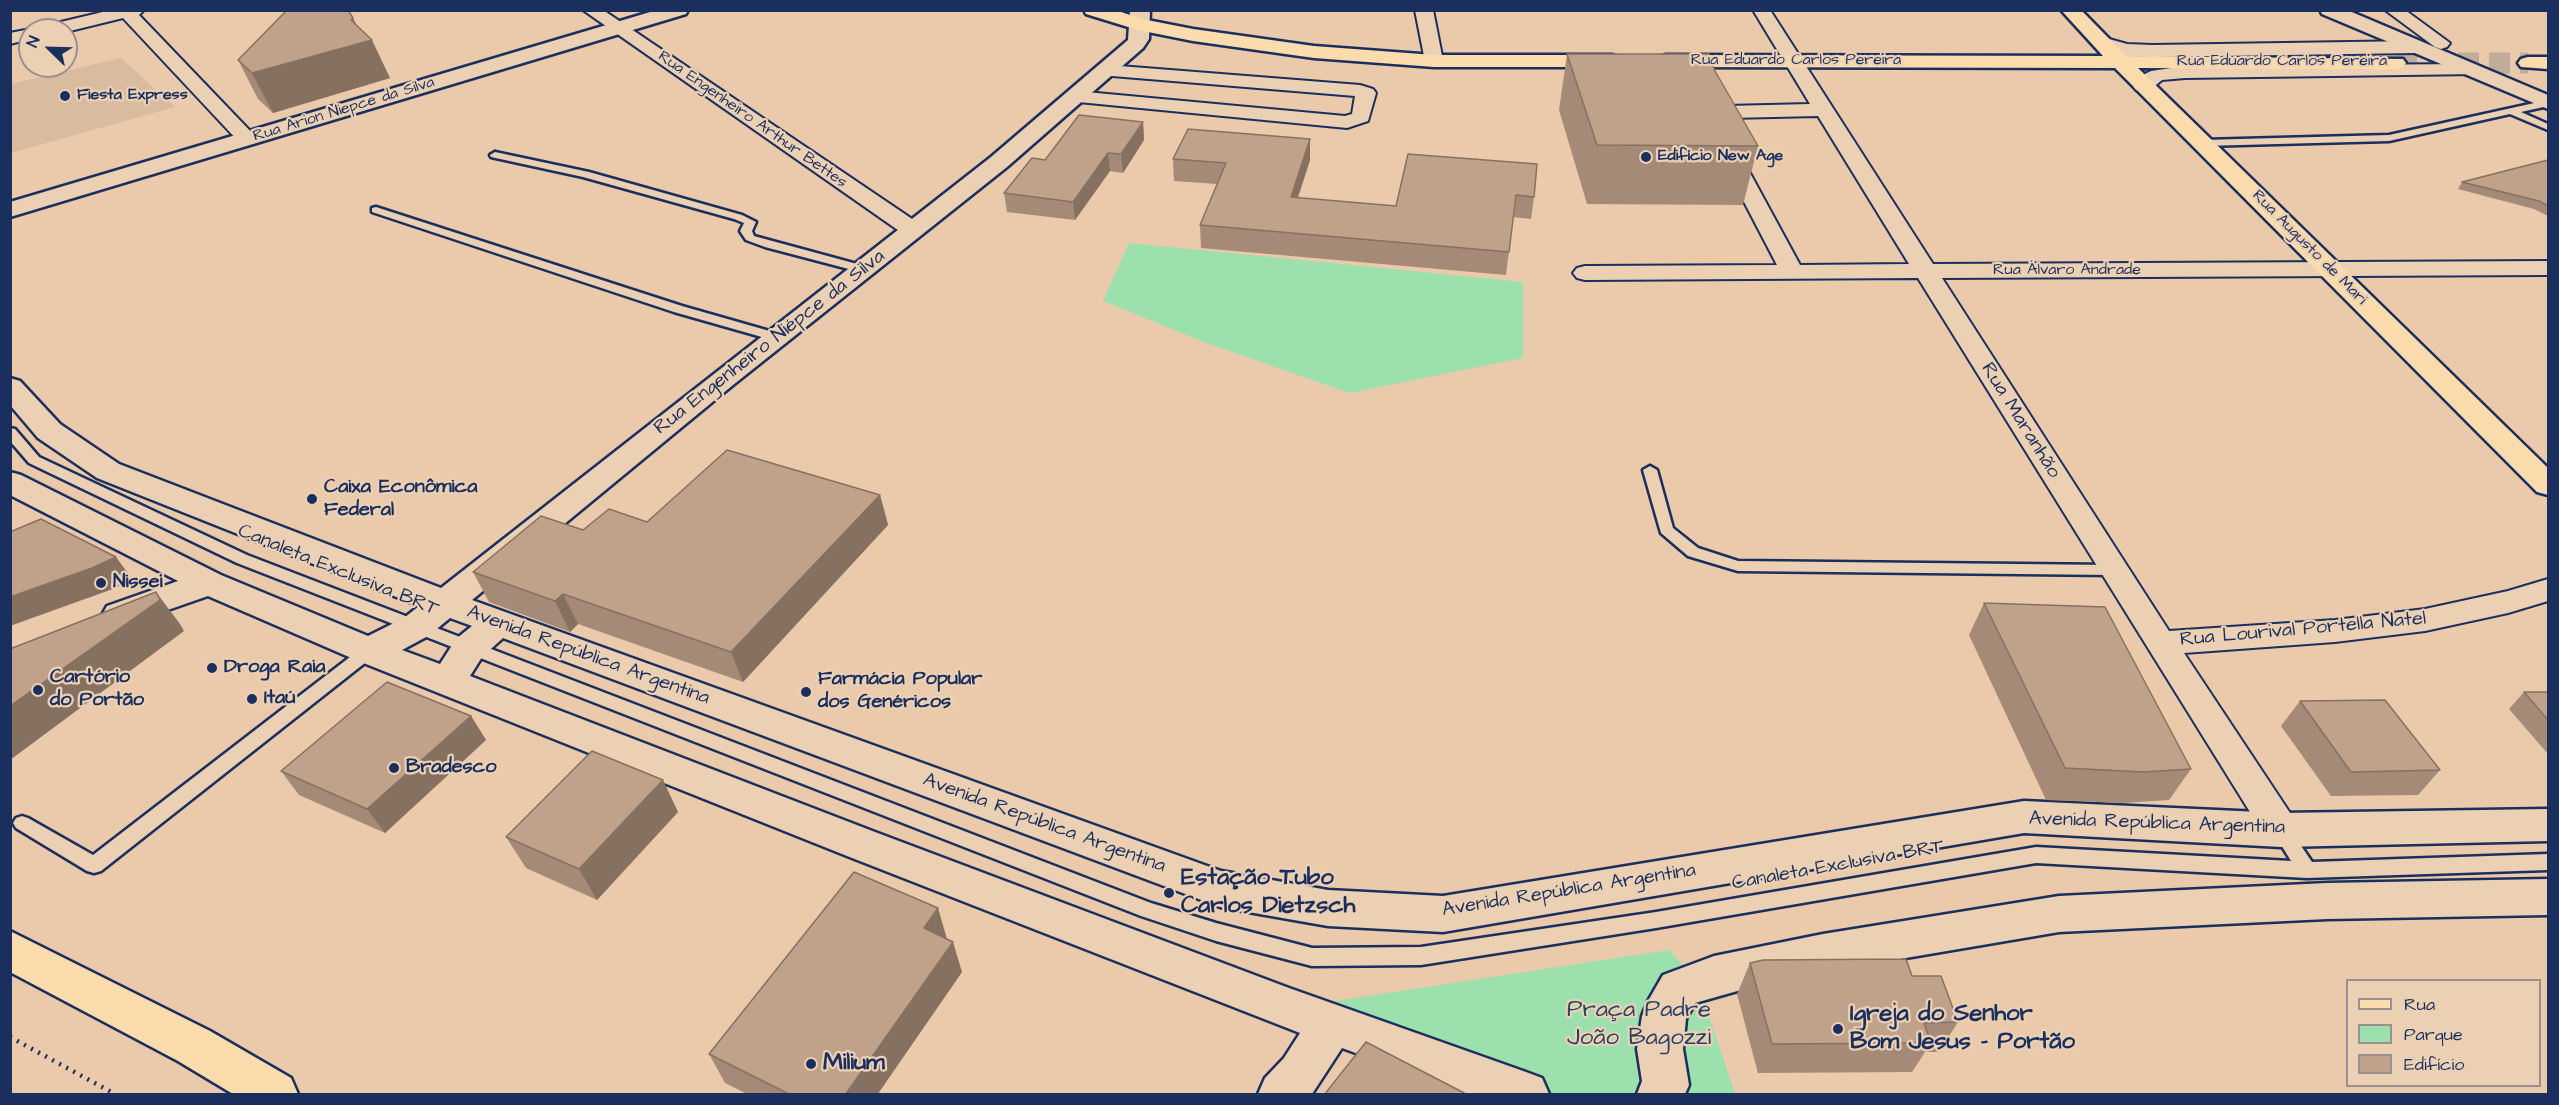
<!DOCTYPE html>
<html>
<head>
<meta charset="utf-8">
<style>
  body { margin:0 }
  #map { position:relative; width:2559px; height:1105px; overflow:hidden; background:#eacaaa; font-family:"Architects Daughter",sans-serif }
  canvas { display:block }
  .frame { position:absolute; inset:0; border:12px solid #1b2f5e; pointer-events:none }
  .legend { position:absolute; left:2346px; top:979px; width:195px; height:108px; box-sizing:border-box; background:#ecd0b3; border:2px solid #989091; margin:0; padding:8px 10px; list-style:none; font-size:18px; color:#1b2f5e }
  .legend li { display:flex; align-items:center; gap:12px; height:30px }
  .legend b { width:30px; border:2px solid #989091 }
  .north { position:absolute; left:18px; top:18px; width:60px; height:60px; box-sizing:border-box; background:#ecd0b3; border:2px solid #989091; border-radius:50%; rotate:293deg; font-size:16px; font-weight:700; line-height:24px; text-align:center; color:#1b2f5e }
  .north::after { content:''; display:block; margin:auto; width:21px; height:27px; background:#1b2f5e; clip-path:polygon(50% 0,100% 100%,50% 72%,0 100%) }
</style>
</head>
<body>
<div id="map">
<canvas width="2559" height="1105"></canvas>
<div class="frame"></div>
<ul class="legend">
<li><b style="height:8px;background:#fcdcac"></b>Rua</li>
<li><b style="height:16px;background:#9ce1ad"></b>Parque</li>
<li><b style="height:16px;background:#c0a28a"></b>Edifício</li>
</ul>
<div class="north">N</div>
</div>
<script>
const c = document.querySelector('canvas').getContext('2d');
c.lineJoin = 'round';
function fill(path, color) { c.fillStyle = color; c.fill(path, 'evenodd'); }
const shape = rows => new Path2D(rows.map(r => 'M' + r).join(''));
function strokePath(path, color, width, dash) { c.strokeStyle = color; c.lineWidth = width; c.lineCap = dash ? 'butt' : 'round'; c.setLineDash(dash || []); c.stroke(path); }
function drawText(font, color, halo, rows, align = 'center') {
  c.font = font + ' "Architects Daughter",sans-serif'; c.lineWidth = 4.5; c.setLineDash([]); c.textBaseline = 'middle'; c.strokeStyle = halo; c.fillStyle = color; for (const [text, x, y, turn = 0] of rows) {
    c.save(); c.translate(x, y); c.rotate((+turn || 0) * Math.PI / 180); c.textAlign = isNaN(turn) ? turn : align; if (halo) c.strokeText(text, 0, 0); c.fillText(text, 0, 0); c.restore();
  }
}
const built = shape([
  [121,58,175,107,11,153,11,84]
]);
const green = shape([
  [1129,243,1523,282,1523,358,1349,393,1204,342,1103,301],
  [1669,950,1697,980,1735,1094,1526,1094,1289,1008]
]);
const primaryTunnel = shape([
  [2396,63,2528,63]
]);
const path = shape([
  [10,1037,115,1094]
]);
const service = shape([
  [2548,100,2548,106,2521,112,2548,124,2548,130,2510,114,2389,141,2203,146,2198,143,2203,140,2389,135,2548,100],
  [495,152,589,172,742,215,756,222,752,231,754,236,868,267,870,269,864,273,765,247,746,240,740,231,744,223,734,219,583,177,491,157,490,155,495,152],
  [376,207,682,306,780,334,782,337,776,341,674,312,372,212,372,208,376,207],
  [10,428,15,429,39,457,247,555,1151,903,1216,923,1312,948,1421,947,1656,912,2036,847,2291,861,2272,830,2275,825,2281,822,2287,825,2312,862,2548,854,2548,870,2307,878,2036,863,1656,928,1421,965,1312,966,1216,941,1141,916,237,563,29,463,10,441,10,428],
  [1650,466,1657,470,1673,528,1698,548,1738,561,2113,565,2121,570,2113,575,1738,571,1688,556,1661,533,1643,470,1650,466],
  [369,645,375,647,377,651,375,655,101,871,94,873,87,871,16,828,13,823,16,818,22,816,28,818,93,855,363,647,369,645]
]);
const minor = shape([
  [111,10,144,10,139,15,254,135,257,139,254,143,247,145,240,143,123,18,66,32,41,30,44,26,111,10],
  [583,10,603,10,921,225,924,230,921,235,913,237,905,235,583,10],
  [1415,10,1433,10,1443,61,1441,65,1427,65,1425,61,1415,10],
  [1753,10,1770,10,1933,264,2548,261,2548,275,1942,278,2169,631,2335,620,2425,609,2508,591,2548,579,2548,601,2508,613,2425,631,2335,642,2184,653,2294,819,2299,830,2294,841,2281,845,2268,841,1918,278,1585,280,1577,278,1573,273,1577,268,1585,266,1777,265,1705,127,1705,118,1708,114,1726,106,1810,104,1753,10],
  [1818,116,1909,264,1800,265,1725,127,1725,121,1730,118,1818,116],
  [2385,10,2405,10,2450,43,2447,47,2441,49,2435,47,2385,10],
  [30,29,36,30,30,30,30,39,10,44,10,33,30,29],
  [2102,37,2127,44,2152,45,2416,41,2423,43,2425,47,2423,51,2416,53,2152,57,2126,56,2096,47,2093,43,2096,39,2102,37],
  [2471,64,2478,66,2480,70,2478,74,2185,78,2162,80,2150,90,2143,92,2136,90,2133,86,2143,75,2151,71,2185,66,2471,64],
  [1107,65,1360,85,1373,89,1376,93,1368,121,1347,128,1068,101,1065,97,1068,93,1075,91,1345,116,1352,114,1355,96,1100,75,1098,71,1100,67,1107,65]
]);
const tertiary = shape([
  [657,10,688,10,686,14,10,217,10,202,657,10],
  [1130,10,1150,10,1149,39,1143,48,1007,167,733,385,472,600,1221,871,1328,890,1443,896,2024,801,2281,813,2548,809,2548,841,2281,847,2024,833,1443,932,1328,926,1220,907,503,638,482,657,470,676,875,832,1289,988,1526,1072,1542,1078,1549,1094,1467,1094,1342,1048,1312,1094,1258,1094,1265,1078,1284,1058,1300,1033,847,856,356,660,208,596,119,627,107,624,102,615,107,606,178,581,10,495,10,472,21,475,221,575,368,636,404,618,419,606,97,478,38,438,10,405,10,378,20,381,60,424,119,464,441,588,991,157,1128,40,1130,10],
  [450,618,472,626,456,639,440,664,402,650,428,636,450,618],
  [2548,879,2548,915,2327,919,2059,932,1823,972,1748,988,1695,1003,1686,1019,1683,1049,1689,1085,1685,1094,1637,1094,1642,1081,1637,1049,1642,1016,1648,1001,1663,975,1714,956,1823,934,2059,896,2327,883,2548,879]
]);
const secondary = shape([
  [2320,10,2347,10,2548,95,2548,109,2322,14,2320,10]
]);
const primary = shape([
  [1084,10,1115,10,1142,19,1193,29,1314,46,1434,55,1612,55,1619,57,1622,61,1619,65,1612,67,1434,67,1314,58,1193,41,1138,30,1086,14,1084,10],
  [2061,10,2081,10,2126,56,2403,59,2406,63,2403,67,2396,69,2138,68,2548,468,2548,495,2537,492,2115,68,1666,67,1659,65,1656,61,1659,57,1666,55,2103,56,2061,10],
  [2528,57,2548,57,2548,69,2521,67,2518,63,2521,59,2528,57],
  [10,931,210,1031,291,1078,298,1094,233,1094,178,1061,10,972,10,931]
]);
const wall = shape([
  [353,18,356,24,390,78,273,113,258,99,238,60],
  [1567,54,1715,71,1758,146,1743,205,1587,204,1559,110],
  [1143,122,1144,140,1123,173,1110,171,1075,220,1007,212,1004,193],
  [1408,154,1534,197,1531,219,1513,217,1506,275,1201,248,1200,225,1217,184,1174,181,1173,159,1310,160,1298,198,1396,206],
  [2548,160,2548,216,2534,209,2458,189,2462,182],
  [880,495,888,525,743,682,578,624,570,632,489,602,473,572,583,530],
  [1984,603,2191,769,2169,800,2123,803,2046,800,1969,635],
  [2524,692,2548,692,2548,754,2509,709],
  [2300,701,2440,770,2418,795,2331,796,2281,726],
  [471,716,486,740,385,833,299,795,281,771],
  [678,812,597,900,526,868,506,837],
  [947,939,962,972,877,1095,749,1095,725,1083,709,1054],
  [1750,963,1912,976,1958,1022,1939,1052,1925,1052,1912,1072,1758,1073,1737,994]
]);
const shadedWall = shape([
  [353,18,364,42,372,40,390,78,273,113,252,73],
  [1143,122,1144,140,1123,173,1121,154],
  [1310,139,1310,160,1290,220,1291,197],
  [1108,153,1110,171,1075,220,1073,202],
  [880,495,888,525,743,682,731,652],
  [116,557,133,580,110,590,10,626,10,597],
  [156,592,180,624,184,631,10,760,10,706],
  [563,594,578,624,570,632,555,601],
  [471,716,486,740,385,833,367,809],
  [663,780,678,812,597,900,579,869],
  [938,908,947,939,924,928],
  [953,942,962,972,877,1095,845,1095]
]);
const building = shape([
  [287,10,348,10,353,18,351,20,372,40,252,73,238,60,287,10],
  [1567,54,1709,54,1715,71,1758,146,1597,145,1567,54],
  [1079,115,1143,122,1121,154,1108,153,1073,202,1004,193,1032,158,1045,160,1079,115],
  [1188,129,1310,139,1291,197,1396,206,1408,154,1537,164,1534,197,1516,195,1509,252,1200,225,1226,163,1173,159,1188,129],
  [2548,160,2548,206,2539,201,2462,182,2548,160],
  [727,450,880,495,731,652,563,594,555,601,473,572,541,516,583,530,609,509,647,522,727,450],
  [41,519,116,557,92,568,10,597,10,532,41,519],
  [156,592,160,600,10,706,10,649,156,592],
  [1984,603,2105,607,2191,769,2144,772,2065,768,1984,603],
  [387,682,471,716,367,809,281,771,387,682],
  [2524,692,2548,692,2548,720,2524,692],
  [2385,700,2440,770,2351,772,2300,701,2385,700],
  [592,751,663,780,579,869,506,837,592,751],
  [854,872,938,908,924,928,953,942,845,1095,791,1095,709,1054,854,872],
  [1906,959,1912,976,1941,976,1958,1022,1924,1023,1931,1043,1772,1044,1750,963,1763,960,1906,959],
  [1366,1042,1468,1095,1324,1095,1366,1042]
]);
const markers = [
  [65,96,6,"#1b2f5e"],
  [1646,157,6,"#1b2f5e"],
  [312,499,6,"#1b2f5e"],
  [101,583,6,"#1b2f5e"],
  [212,668,6,"#1b2f5e"],
  [38,690,6,"#1b2f5e"],
  [806,692,6,"#1b2f5e"],
  [252,699,6,"#1b2f5e"],
  [394,768,6,"#1b2f5e"],
  [1169,893,6,"#1b2f5e"],
  [1838,1029,6,"#1b2f5e"],
  [811,1064,6,"#1b2f5e"]
];
const farStreetnames = [
  ["Rua Eduardo Carlos Pereira",1796,61],
  ["Rua Eduardo Carlos Pereira",2282,62],
  ["Rua Arion Niepce da Silva",344,110,-17],
  ["Rua Engenheiro Arthur Bettes",752,120,35],
  ["Rua Augusto de Mari",2309,248,45],
  ["Rua Álvaro Andrade",2067,271]
];
const farPoinames = [
  ["Fiesta Express",77,96],
  ["Edifício New Age",1658,157]
];
const streetNames = [
  ["Rua Engenheiro Niépce da Silva",770,343,-38],
  ["Rua Maranhão",2020,421,58],
  ["Canaleta Exclusiva BRT",338,571,22],
  ["Rua Lourival Portella Natel",2303,630,-5],
  ["Avenida República Argentina",588,656,20],
  ["Avenida República Argentina",1044,824,20],
  ["Avenida República Argentina",2157,824,2],
  ["Canaleta Exclusiva BRT",1838,866,-10],
  ["Avenida República Argentina",1569,891,-9]
];
const poiNames = [
  ["Caixa Econômica",324,488],
  ["Federal",324,511],
  ["Nissei",113,583],
  ["Droga Raia",224,668],
  ["Cartório",50,678],
  ["do Portão",50,701],
  ["Farmácia Popular",818,680],
  ["dos Genéricos",818,703],
  ["Itaú",264,699],
  ["Bradesco",406,768]
];
const nearPoinames = [
  ["Estação Tubo",1181,879],
  ["Carlos Dietzsch",1181,907],
  ["Igreja do Senhor",1850,1015],
  ["Bom Jesus – Portão",1850,1043],
  ["Milium",823,1064]
];
const nearParknames = [
  ["Praça Padre",1639,1011],
  ["João Bagozzi",1639,1039]
];
fill(built, '#d9bb9f');
fill(green, '#9ce1ad');
strokePath(primaryTunnel, '#c1ab9b', 21, [21, 10]);
strokePath(service, '#1b2f5e', 5);
strokePath(minor, '#1b2f5e', 4);
strokePath(tertiary, '#1b2f5e', 5);
strokePath(secondary, '#1b2f5e', 5);
strokePath(primary, '#1b2f5e', 5);
strokePath(path, '#1b2f5e', 4.5, [2, 6]);
fill(service, '#ecd0b3');
fill(minor, '#ecd0b3');
fill(tertiary, '#ecd0b3');
fill(secondary, '#ecd0b3');
fill(primary, '#fcdcac');
fill(wall, '#a58b77');
fill(shadedWall, '#867161');
fill(building, '#c0a28a');
strokePath(building, '#867161', 1.5);
for (const [x, y, r, color] of markers) { const dot = new Path2D(); dot.arc(x, y, r, 0, 2 * Math.PI); c.fillStyle = color; c.fill(dot); strokePath(dot, '#ecd0b3', 2); }
drawText('16px', '#1b2f5e', '#ecd0b3', farStreetnames);
drawText('bold 16px', '#1b2f5e', '#ecd0b3', farPoinames, 'left');
drawText('20px', '#1b2f5e', '#ecd0b3', streetNames);
drawText('bold 20px', '#1b2f5e', '#ecd0b3', poiNames, 'left');
drawText('bold 24px', '#1b2f5e', '#ecd0b3', nearPoinames, 'left');
drawText('24px', '#284166', '#ecd0b3', nearParknames);
</script>
</body>
</html>
